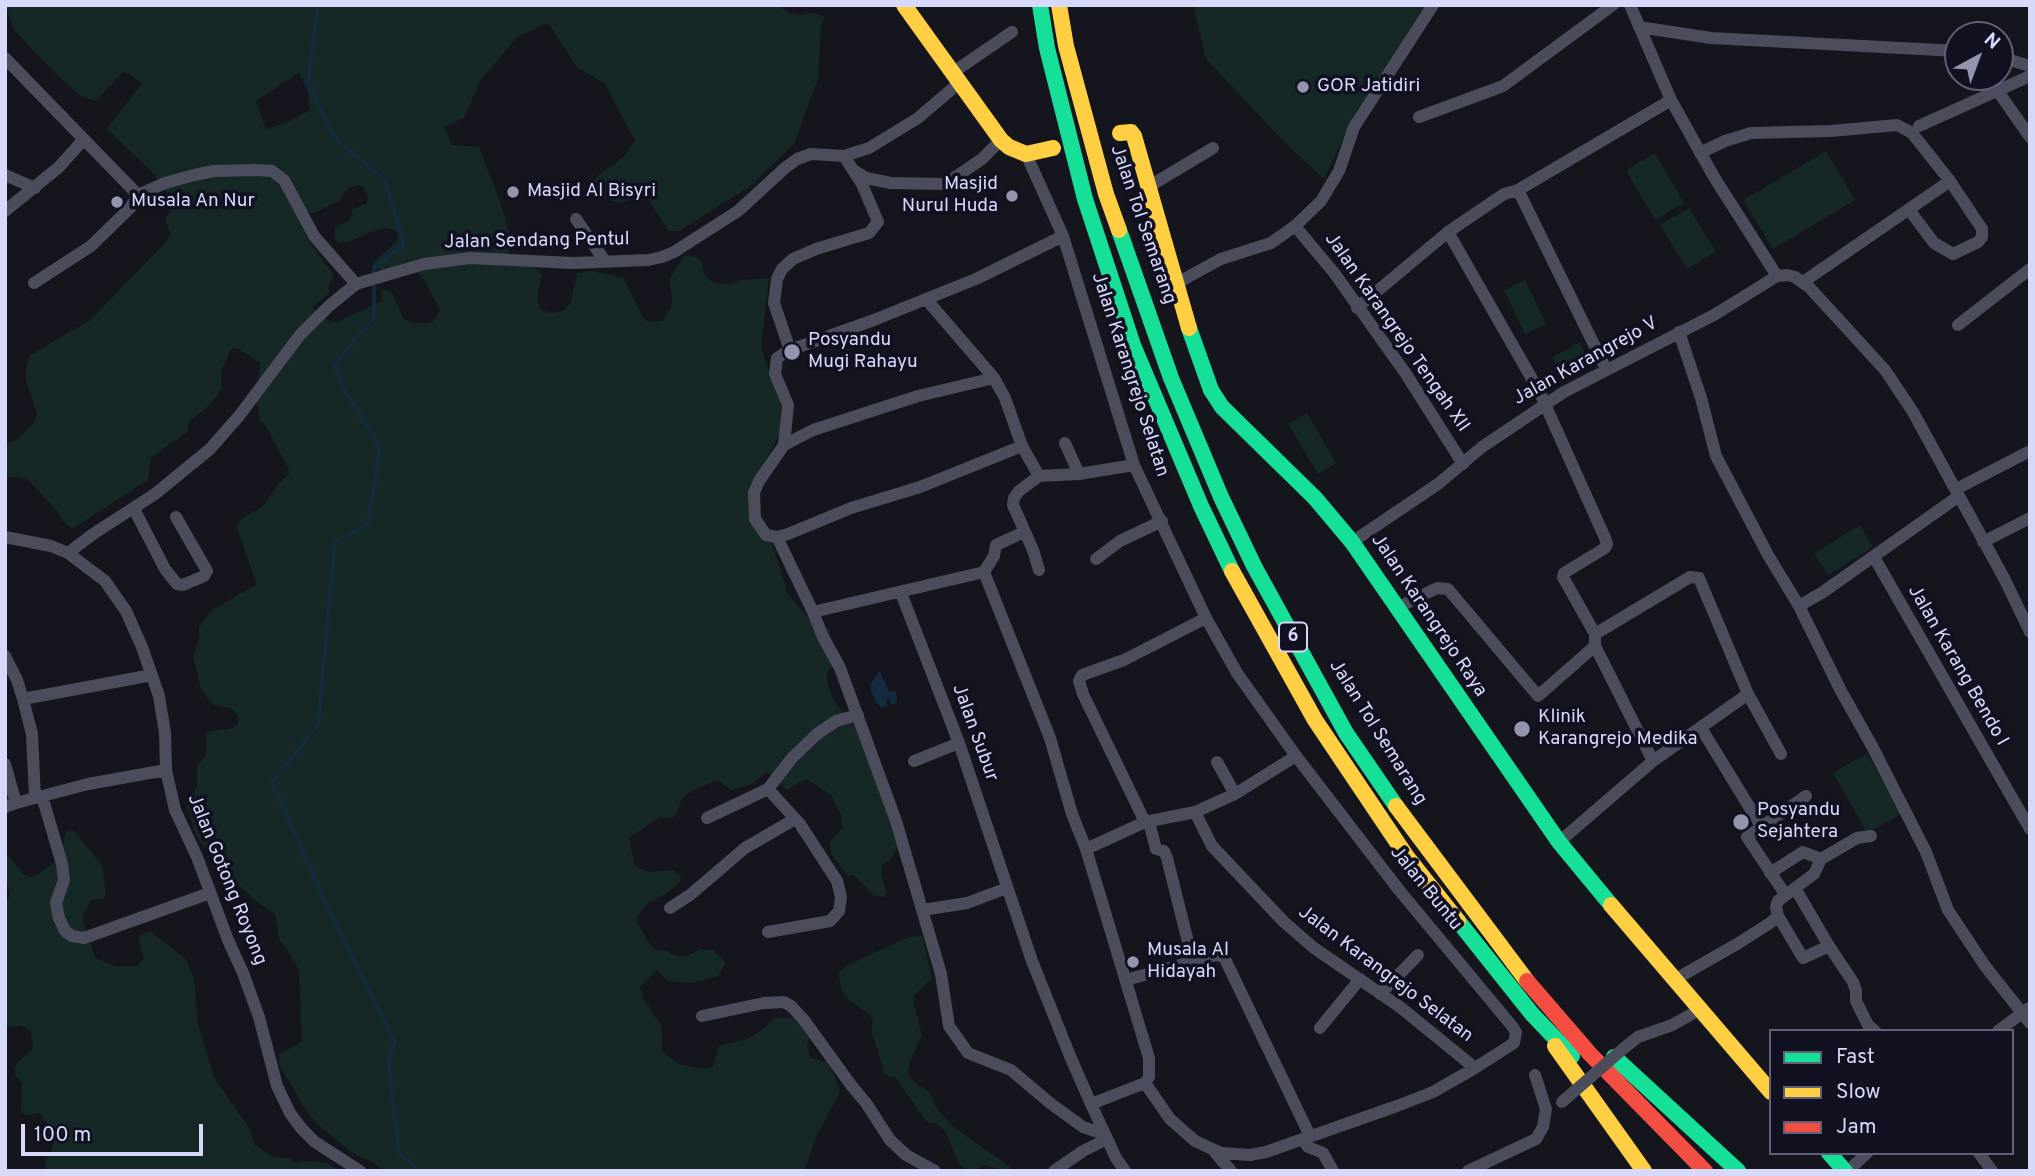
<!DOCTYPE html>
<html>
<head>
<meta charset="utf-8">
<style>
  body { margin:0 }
  #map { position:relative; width:2035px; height:1176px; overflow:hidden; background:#15151e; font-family:Overpass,sans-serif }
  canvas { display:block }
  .frame { position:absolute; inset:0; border:7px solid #d7d9fa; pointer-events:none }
  .legend { position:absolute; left:1769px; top:1029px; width:245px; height:126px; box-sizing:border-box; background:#112; border:2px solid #606178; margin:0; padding:9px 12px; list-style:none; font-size:21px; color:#d7d9fa }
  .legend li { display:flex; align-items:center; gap:14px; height:35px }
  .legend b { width:35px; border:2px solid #606178 }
  .north { position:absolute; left:1944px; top:21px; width:70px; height:70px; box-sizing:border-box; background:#112; border:2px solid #606178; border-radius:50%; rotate:41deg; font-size:19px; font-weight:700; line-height:28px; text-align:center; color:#d7d9fa }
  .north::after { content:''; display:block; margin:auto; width:24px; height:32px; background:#9394ad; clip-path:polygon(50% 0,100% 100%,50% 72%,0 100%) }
  .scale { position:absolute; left:21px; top:1124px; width:182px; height:32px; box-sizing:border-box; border:4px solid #d7d9fa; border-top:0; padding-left:9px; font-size:21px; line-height:24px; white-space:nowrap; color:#d7d9fa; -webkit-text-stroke:5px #112; paint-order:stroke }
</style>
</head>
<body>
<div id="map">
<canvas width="2035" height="1176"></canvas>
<div class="frame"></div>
<ul class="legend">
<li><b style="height:9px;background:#16e098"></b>Fast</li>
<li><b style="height:9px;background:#ffcf43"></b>Slow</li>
<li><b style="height:9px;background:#f24e42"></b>Jam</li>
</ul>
<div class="north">N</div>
<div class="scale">100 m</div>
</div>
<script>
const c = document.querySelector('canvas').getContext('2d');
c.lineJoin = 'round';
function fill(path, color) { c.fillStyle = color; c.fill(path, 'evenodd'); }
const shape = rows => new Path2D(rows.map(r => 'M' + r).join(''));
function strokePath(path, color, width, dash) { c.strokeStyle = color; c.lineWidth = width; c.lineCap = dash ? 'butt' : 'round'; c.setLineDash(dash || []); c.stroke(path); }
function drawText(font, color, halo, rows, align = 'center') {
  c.font = font + ' Overpass,sans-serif'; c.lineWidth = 7; c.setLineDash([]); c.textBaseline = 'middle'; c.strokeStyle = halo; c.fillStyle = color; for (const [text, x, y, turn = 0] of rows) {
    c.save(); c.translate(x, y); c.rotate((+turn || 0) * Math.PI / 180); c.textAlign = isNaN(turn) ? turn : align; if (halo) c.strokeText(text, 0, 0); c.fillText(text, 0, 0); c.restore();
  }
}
const green = shape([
  [5,5,778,5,789,13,800,15,812,13,824,16,821,27,818,79,794,144,751,186,679,231,669,231,645,195,620,203,594,196,595,178,624,156,635,141,605,84,577,67,548,23,517,37,481,80,464,118,445,126,452,145,479,147,500,201,511,238,509,254,538,270,542,275,537,298,541,310,552,313,564,311,571,302,577,273,593,271,623,278,644,319,649,322,662,321,671,308,672,297,669,280,684,256,690,255,701,260,705,276,714,283,731,284,741,280,769,278,761,347,768,369,781,390,780,433,749,494,766,524,788,594,807,616,829,629,832,641,842,658,827,672,828,686,835,703,861,732,900,844,891,859,882,865,881,876,887,893,884,897,873,895,854,875,848,876,831,854,829,843,843,827,841,815,831,795,806,779,787,790,767,772,752,784,731,790,717,780,696,789,682,798,677,814,672,818,660,817,629,838,635,866,650,872,673,870,681,877,680,882,667,893,647,904,637,917,637,923,652,948,669,952,679,957,685,957,701,949,713,950,726,962,718,976,692,983,668,981,657,970,640,987,643,998,662,1027,662,1051,679,1064,701,1069,713,1067,719,1046,747,1039,766,1027,774,1018,797,1018,811,1035,807,1046,810,1058,827,1062,830,1066,840,1089,839,1094,818,1133,804,1171,384,1171,371,1161,352,1153,317,1124,303,1106,279,1064,280,1053,302,1042,299,973,295,962,279,939,275,914,256,901,221,869,196,836,186,801,197,788,197,765,206,756,206,732,233,728,239,722,238,716,231,708,214,705,201,690,193,656,199,639,199,627,212,610,257,584,236,527,242,518,263,506,278,484,289,474,288,468,264,423,260,420,257,403,260,363,240,350,234,348,230,351,221,372,222,389,209,406,189,421,187,432,151,458,148,480,72,529,63,522,58,512,27,479,15,477,5,478,5,445,18,439,33,424,37,413,26,380,26,368,29,356,90,320,167,241,171,234,165,222,173,203,155,175,107,129,142,83,124,71,96,101,80,96,54,72,14,30],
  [299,73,308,92,310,110,288,122,266,129,256,101],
  [359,185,364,187,368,198,367,203,351,210,352,215,349,220,335,228,335,239,339,243,349,242,370,232,387,228,397,232,398,240,373,263,380,272,387,272,408,262,424,280,440,310,434,321,429,323,413,323,403,318,392,292,387,290,382,290,382,301,337,322,331,322,312,307,329,294,329,285,334,275,308,240,299,221,307,211,312,214,339,201,348,188],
  [1193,5,1430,5,1354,115,1324,179,1285,143,1206,59],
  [1826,151,1855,200,1773,249,1743,200],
  [1655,153,1684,203,1655,220,1626,170],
  [1689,208,1716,252,1687,269,1660,225],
  [1525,280,1546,324,1525,334,1504,290],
  [1579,342,1587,357,1561,373,1552,358],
  [1307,413,1336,463,1318,474,1288,424],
  [1860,525,1873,547,1828,575,1814,553],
  [1867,753,1901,814,1867,833,1833,773],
  [68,831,74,831,102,865,106,895,102,899,91,900,82,917,95,958,115,966,138,966,144,958,139,941,140,935,150,931,185,958,194,978,198,1024,214,1077,249,1128,255,1145,273,1157,290,1158,293,1163,304,1161,327,1163,340,1171,46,1171,45,1161,51,1152,55,1138,53,1132,40,1113,26,1115,21,1112,22,1083,15,1075,14,1069,16,1064,33,1049,31,1031,21,1026,5,1027,5,902,10,895,5,877,5,855,8,855,24,875,30,877,40,873,56,861,62,851,65,834],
  [922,935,932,978,914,996,913,1001,922,1035,910,1061,908,1074,915,1083,930,1092,936,1107,952,1126,1011,1167,1008,1171,983,1165,974,1171,967,1171,959,1164,945,1131,935,1123,929,1123,925,1120,896,1078,885,1075,872,1032,873,1021,870,1015,849,1000,842,991,838,973,847,965,907,938]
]);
const water = shape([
  [880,671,889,692,895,691,897,697,896,703,891,705,889,698,886,701,888,705,882,708,875,701,871,690,871,683]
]);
const stream = shape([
  [318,5,308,81,334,137,385,180,404,245,374,267,374,274],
  [374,281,374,317,334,365,346,392,380,448,368,525,335,542,318,725,272,782,325,902,395,1041,388,1061,399,1153,420,1171]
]);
const street = shape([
  [1630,5,1671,100,1714,177,1777,276,1787,275,1795,277,1809,287,1885,370,1913,412,2005,580,2030,632],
  [1639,27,1711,38,1958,51],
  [2000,57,2030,66],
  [5,58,138,195],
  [952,73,1012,32],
  [1997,90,2030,137],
  [1419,117,1503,86,1613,5],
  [1919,126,2030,76],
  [1700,153,1725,141,1751,133,1831,131,1897,125,1912,133,1950,181,1803,282],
  [1026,154,1063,236,1134,465,1206,618,1237,673,1296,756,1399,890,1512,1026,1516,1032,1514,1043,1475,1068,1400,1007,1314,948,1284,922,1212,846,1195,812],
  [855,171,866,178,891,183,945,184,982,159,1001,140],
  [5,175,35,188],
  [1148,187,1213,148],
  [1518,190,1606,369],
  [5,211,59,167,84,139],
  [1910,211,1934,243,1953,254,1978,242,1982,237,1982,229,1950,181],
  [576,219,604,260],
  [1295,226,1335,274,1406,374,1463,464],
  [1448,232,1540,393,1605,538,1607,544,1605,548,1564,573,1563,577,1595,634,1595,646,1653,761],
  [1063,236,976,279,926,299,994,378,1005,398,1022,446,1039,476,1079,474,1134,465],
  [34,283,91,246,130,208,138,195,165,183,194,175,214,171,255,170,272,171,284,180,314,236,356,284],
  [1175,284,1221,259,1271,243,1295,226,1321,201,1339,171,1354,127,1433,5],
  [1357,308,1448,232,1504,194,1518,190,1671,100],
  [1958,325,2030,269],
  [1679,332,1701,398,1716,456,1768,555,1799,606,1841,691,1872,746,1926,852,1948,910,1985,966,2030,1023],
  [790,350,774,303,777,279,782,269,793,259,816,249,869,233,878,222,862,184,844,156],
  [994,378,918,396,813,430,784,445,759,481,754,493,755,519,766,535,777,537,788,534,851,508,920,487,1022,446],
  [1065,443,1079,474],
  [784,445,788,405,775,374,777,358,790,350,874,320,926,299],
  [1962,486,2030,451],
  [134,509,165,569,177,584,183,585,204,576,207,571,176,517],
  [5,537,51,546,68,553,105,581,126,611,142,647,159,696,165,733,166,770,175,810,197,857,228,940,243,973,259,1017,277,1086,290,1113,301,1128,315,1142,360,1171],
  [777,537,813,612],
  [1352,542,1438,484,1482,447,1564,392,1714,315,1777,276],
  [1983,542,2030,518],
  [68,553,93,534,155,494,210,449,239,416,300,335,329,306,356,284,424,264,470,258,573,263,648,260,662,257,674,252,738,211,785,168,797,159,811,154,844,156,869,148,918,118,959,83],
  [1874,557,2030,829],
  [1096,559,1120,541,1162,521],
  [1039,570,1033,550,1013,505,1014,498,1019,491,1039,476],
  [984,572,994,556,996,545,1024,532],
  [901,593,959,743,1032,961,1070,1056,1091,1104],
  [1799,606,1823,592,1959,496],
  [1397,608,1437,588,1448,589,1538,696,1595,646],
  [1595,634,1690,577,1699,578,1748,694,1781,754],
  [5,656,17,680,23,699],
  [1701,728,1761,826],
  [1296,756,1235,794,1195,812,1145,822,1086,849,1149,1058,1149,1077,1145,1083,1170,1119,1195,1141,1221,1153,1250,1155,1266,1152,1397,1106,1433,1092,1475,1068],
  [914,761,959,743],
  [1217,762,1235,794],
  [5,764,16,803,5,807],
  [42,796,62,864,64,880,56,903,59,918,65,931,72,936,84,938,210,893],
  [35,797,32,734,23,699,152,675],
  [16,803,88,784,166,770],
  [707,818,768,789],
  [1145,822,1083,694,1079,681,1082,675,1124,660,1206,618],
  [1149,822,1156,849,1164,851,1167,858,1193,962],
  [1559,842,1653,761,1748,694],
  [1086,849,1072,814,1050,738,984,572,813,612,823,637,840,668,896,821,941,974,949,1026,968,1053,1011,1070,1050,1103,1083,1127,1104,1134],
  [1770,873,1803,852,1821,859],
  [1795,888,1778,901,1776,907,1778,916,1803,958,1829,946,1853,982,1856,991,1856,1001,1868,1025,1875,1031],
  [1785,894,1747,837,1806,796],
  [670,908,690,895,745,848,795,819],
  [923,910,967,903,1007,888],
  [768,932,830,921,839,911,841,897,837,881,800,824,768,789,792,758,817,734,836,721,858,715],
  [1829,946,1795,888,1814,874,1821,859,1857,838,1871,836],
  [1126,980,1216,955,1224,957,1310,1136],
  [1674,980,1737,944,1770,923,1778,916],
  [1380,994,1418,955],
  [702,1016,764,1003,784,1002,791,1006,804,1020,851,1085,866,1103,890,1140,906,1155,935,1171],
  [1320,1028,1360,979],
  [1998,1031,2029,1008],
  [1624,1048,1638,1037,1672,1025,1699,1010],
  [1302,1139,1308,1147,1323,1153,1333,1171],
  [1214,1151,1231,1171],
  [1979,1153,1992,1171],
  [1054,1171,1083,1151,1107,1139],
  [1125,1171,1116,1158,1091,1104,1145,1083],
  [1468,1171,1536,1139,1543,1127,1546,1109,1535,1075],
  [1848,1171,1867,1153]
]);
const fast = shape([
  [1040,5,1047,48,1085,199,1133,345,1201,506,1232,571],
  [1119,230,1171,378,1221,497,1254,566,1346,733,1396,806],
  [1189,328,1211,390,1222,407,1315,498,1352,542,1559,842,1611,905],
  [1458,921,1532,1014,1572,1056],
  [1614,1057,1738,1171],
  [1829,1153,1845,1171]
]);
const slow = shape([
  [904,5,1001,140,1009,147,1026,154,1053,148],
  [1059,5,1066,46,1106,194,1119,230],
  [1120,133,1131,132,1134,136,1189,328],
  [1232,571,1315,720,1407,857,1458,921],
  [1396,806,1527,981],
  [1611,905,1771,1092],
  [1555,1046,1644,1171]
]);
const jam = shape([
  [1527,981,1590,1054,1705,1171]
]);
const streetBridge = shape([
  [1562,1102,1624,1048]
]);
const markers = [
  [1303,87,7,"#9394ad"],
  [513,192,7,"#9394ad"],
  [1012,196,7,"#9394ad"],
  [117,202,7,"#9394ad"],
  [792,352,9,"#9394ad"],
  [1522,729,9,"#9394ad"],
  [1741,822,9,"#9394ad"],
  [1133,962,7,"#9394ad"]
];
const shields = [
  [1293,637,28]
];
const shieldNames = [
  ["6",1293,637]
];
const poiNames = [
  ["GOR Jatidiri",1317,87],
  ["Masjid",998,185,"right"],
  ["Nurul Huda",998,207,"right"],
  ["Masjid Al Bisyri",527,192],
  ["Musala An Nur",131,202],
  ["Posyandu",808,341],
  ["Mugi Rahayu",808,363],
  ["Klinik",1538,718],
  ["Karangrejo Medika",1538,740],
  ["Posyandu",1757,811],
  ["Sejahtera",1757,833],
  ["Musala Al",1147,951],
  ["Hidayah",1147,973]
];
const streetNames = [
  ["Jalan Tol Semarang",1142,225,71],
  ["Jalan Sendang Pentul",537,242,-1],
  ["Jalan Karangrejo Tengah XII",1396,333,55],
  ["Jalan Karangrejo V",1586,362,-29],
  ["Jalan Karangrejo Selatan",1129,375,72],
  ["Jalan Karangrejo Raya",1428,616,56],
  ["Jalan Karang Bendo I",1957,666,60],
  ["Jalan Subur",974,733,70],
  ["Jalan Tol Semarang",1377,733,58],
  ["Jalan Gotong Royong",226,880,68],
  ["Jalan Buntu",1425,889,51],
  ["Jalan Karangrejo Selatan",1385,975,37]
];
fill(green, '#152825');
fill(water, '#142b3f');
strokePath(stream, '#142b3f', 3.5);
strokePath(street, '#4b4d5d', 12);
strokePath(fast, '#16e098', 16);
strokePath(slow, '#ffcf43', 16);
strokePath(jam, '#f24e42', 16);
strokePath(streetBridge, '#4b4d5d', 12);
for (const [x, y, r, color] of markers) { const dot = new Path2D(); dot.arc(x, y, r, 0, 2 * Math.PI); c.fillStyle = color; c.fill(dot); strokePath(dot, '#112', 2.5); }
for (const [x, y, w] of shields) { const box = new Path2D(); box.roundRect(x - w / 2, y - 14.5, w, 29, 5); c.fillStyle = '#112'; c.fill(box); strokePath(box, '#d7d9fa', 2); }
drawText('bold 18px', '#d7d9fa', null, shieldNames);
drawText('19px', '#d7d9fa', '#112', poiNames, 'left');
drawText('19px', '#d7d9fa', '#112', streetNames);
</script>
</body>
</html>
